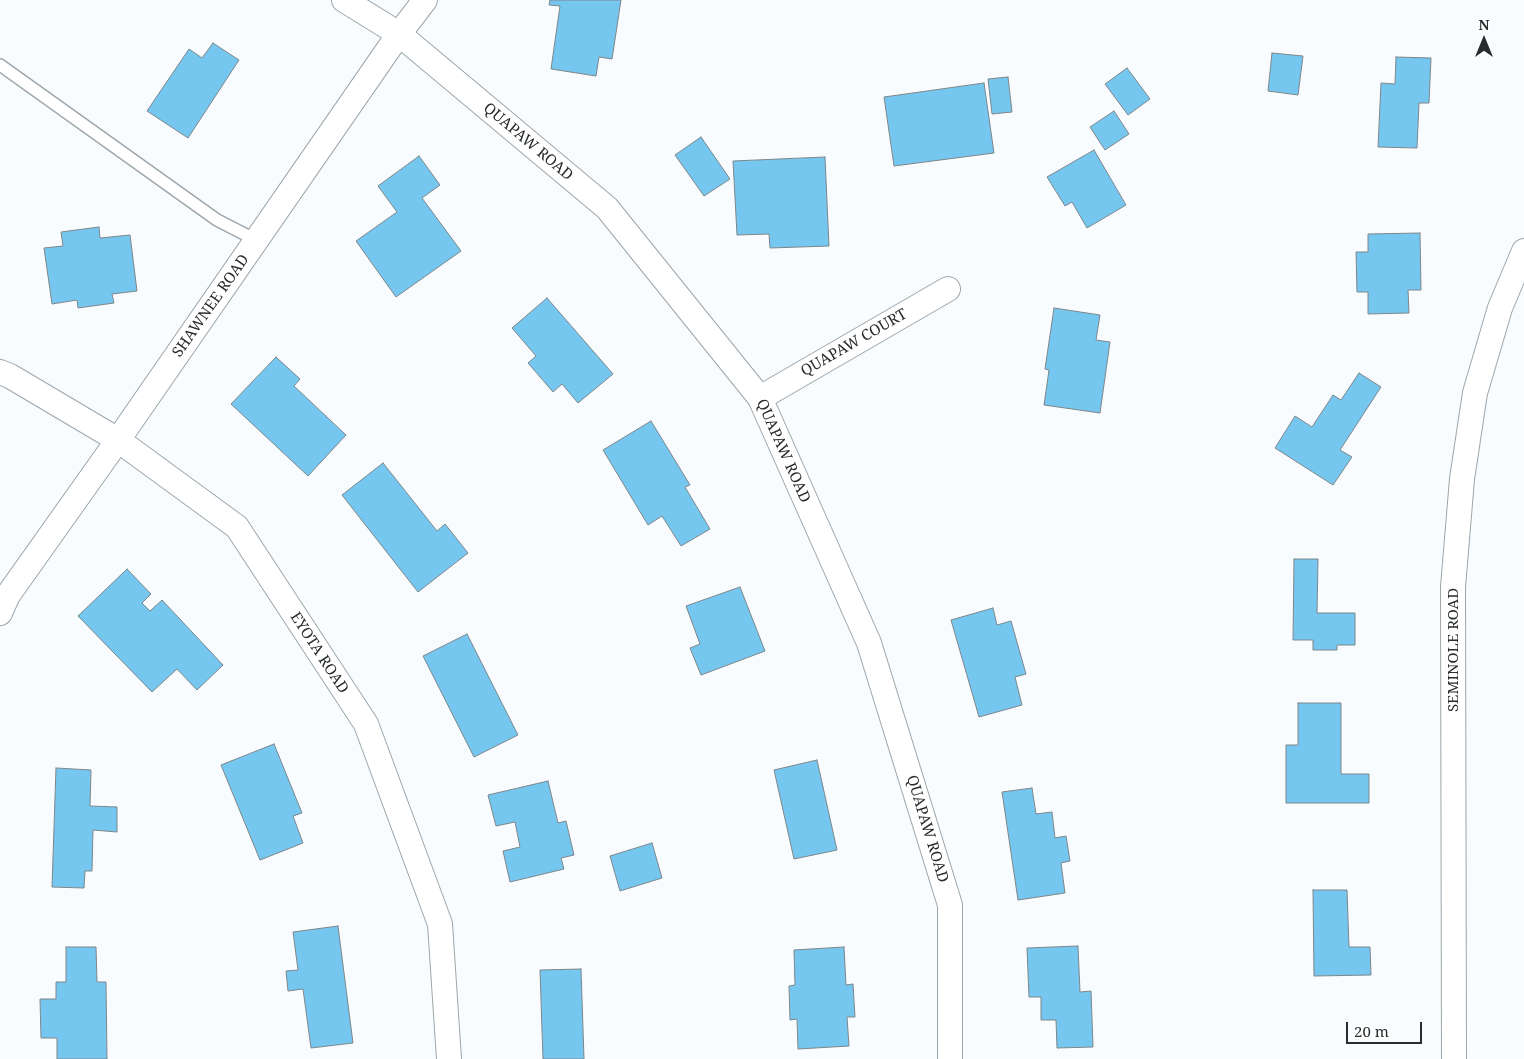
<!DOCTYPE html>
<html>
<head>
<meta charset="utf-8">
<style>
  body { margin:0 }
  #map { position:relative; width:1524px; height:1059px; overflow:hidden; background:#f8fcfe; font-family:"Noto Serif",serif }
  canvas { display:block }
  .north { position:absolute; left:1459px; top:15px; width:50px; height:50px; -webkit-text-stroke:4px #fff; paint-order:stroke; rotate:0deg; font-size:14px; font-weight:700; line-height:20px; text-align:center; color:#282c2e }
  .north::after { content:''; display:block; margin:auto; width:18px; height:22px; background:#282c2e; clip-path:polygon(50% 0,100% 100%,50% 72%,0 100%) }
  .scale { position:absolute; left:1346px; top:1022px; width:76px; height:22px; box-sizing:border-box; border:2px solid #282c2e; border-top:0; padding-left:6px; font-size:15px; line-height:18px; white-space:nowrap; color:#282c2e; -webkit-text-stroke:4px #fff; paint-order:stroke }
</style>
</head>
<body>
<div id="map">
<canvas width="1524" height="1059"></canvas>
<div class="north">N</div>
<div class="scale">20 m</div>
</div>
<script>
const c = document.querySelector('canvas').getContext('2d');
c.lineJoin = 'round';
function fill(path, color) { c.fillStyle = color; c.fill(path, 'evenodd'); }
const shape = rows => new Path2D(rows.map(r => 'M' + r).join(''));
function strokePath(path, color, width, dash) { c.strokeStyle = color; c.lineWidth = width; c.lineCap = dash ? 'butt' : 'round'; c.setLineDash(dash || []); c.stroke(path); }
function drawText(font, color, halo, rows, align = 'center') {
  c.font = font + ' "Noto Serif",serif'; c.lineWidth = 5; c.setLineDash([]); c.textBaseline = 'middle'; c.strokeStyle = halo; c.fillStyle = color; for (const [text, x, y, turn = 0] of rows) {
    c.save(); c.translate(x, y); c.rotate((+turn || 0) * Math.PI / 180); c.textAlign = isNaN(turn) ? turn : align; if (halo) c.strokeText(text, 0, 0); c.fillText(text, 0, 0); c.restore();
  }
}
const building = shape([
  [550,0,621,0,612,59,599,57,596,76,551,69,560,6,549,5,550,0],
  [213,43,239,60,188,138,147,111,189,49,202,58,213,43],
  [1272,53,1303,56,1298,95,1268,91,1272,53],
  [1396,57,1431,58,1429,103,1419,103,1417,148,1378,147,1381,83,1395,84,1396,57],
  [1127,68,1150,99,1128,115,1105,84,1127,68],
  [1008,77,1012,112,992,114,988,79,1008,77],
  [984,83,994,153,894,166,884,97,984,83],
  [1114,111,1129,134,1105,150,1090,127,1114,111],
  [701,137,730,179,704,196,675,155,701,137],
  [1094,150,1126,205,1087,228,1072,202,1065,206,1047,177,1094,150],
  [419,156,440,185,422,198,461,251,396,297,356,241,397,212,378,186,419,156],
  [825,157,829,246,770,248,769,234,737,235,733,161,825,157],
  [99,227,100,238,130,235,137,291,112,294,114,303,78,308,77,300,52,304,44,248,63,246,61,232,99,227],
  [1420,233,1421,290,1408,290,1409,313,1368,314,1368,292,1357,292,1356,252,1368,252,1368,234,1420,233],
  [547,298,613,374,578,403,562,384,553,392,528,363,536,356,512,328,547,298],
  [1054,308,1100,315,1096,340,1110,342,1100,413,1044,405,1049,370,1045,369,1054,308],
  [276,357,300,379,294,386,346,435,308,476,231,404,276,357],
  [1359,373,1381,387,1340,450,1352,457,1333,485,1275,448,1295,416,1312,427,1333,395,1341,400,1359,373],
  [651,421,690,485,685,487,710,529,681,546,662,516,648,525,603,450,651,421],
  [383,463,437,531,445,524,468,553,418,592,342,495,383,463],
  [1294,559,1318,559,1317,613,1355,613,1355,645,1337,645,1337,650,1313,650,1313,640,1293,640,1294,559],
  [127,569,151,594,142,603,150,611,162,600,223,665,197,690,177,669,152,692,78,616,127,569],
  [740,587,765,651,701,675,690,648,700,644,686,606,740,587],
  [993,608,997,625,1011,621,1026,674,1015,677,1022,705,979,717,951,620,993,608],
  [467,634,518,735,474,757,423,656,467,634],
  [1298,703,1341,703,1341,774,1369,774,1369,803,1286,803,1286,745,1298,745,1298,703],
  [274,744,302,813,293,816,303,843,260,860,221,765,274,744],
  [817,760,837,850,794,859,774,770,817,760],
  [56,768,91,770,90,806,117,807,117,832,93,830,92,871,85,871,84,888,52,887,56,768],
  [548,781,558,823,566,821,574,855,561,858,564,869,510,882,503,851,520,847,515,822,496,826,488,795,548,781],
  [1032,788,1036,814,1052,812,1055,838,1066,836,1070,861,1061,863,1065,893,1018,900,1002,792,1032,788],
  [652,843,662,878,620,891,610,856,652,843],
  [1313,890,1347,890,1349,947,1370,947,1371,975,1314,976,1313,890],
  [338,926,353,1043,311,1048,303,989,288,991,286,971,298,970,293,932,338,926],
  [1078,946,1080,992,1091,991,1093,1047,1057,1048,1056,1020,1041,1020,1041,997,1029,997,1027,948,1078,946],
  [66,947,96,947,97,982,106,982,107,1059,57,1059,57,1038,41,1038,40,999,56,999,56,982,66,982,66,947],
  [844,947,846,985,853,984,855,1017,847,1017,849,1046,798,1049,797,1019,790,1020,789,986,795,985,794,950,844,947],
  [581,969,584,1059,543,1059,540,970,581,969]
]);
const service = shape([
  [0,65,217,220,256,240]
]);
const minor = shape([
  [344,0,399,34,607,208,760,398,869,643,950,905,950,1059],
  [0,372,10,376,118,440,237,527,366,724,440,924,449,1059],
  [760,398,948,289],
  [0,613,8,595,118,440,399,34,425,0],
  [1454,1059,1453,587,1462,479,1475,393,1500,308,1524,251]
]);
const streetNames = [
  ["QUAPAW ROAD",528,142,40],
  ["SHAWNEE ROAD",211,306,-55],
  ["QUAPAW COURT",854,343,-30],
  ["QUAPAW ROAD",783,451,66],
  ["SEMINOLE ROAD",1454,650,-90],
  ["EYOTA ROAD",319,653,57],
  ["QUAPAW ROAD",927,829,73]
];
fill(building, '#76c7f0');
strokePath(building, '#7d868a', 1);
strokePath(service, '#9da6ab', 14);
strokePath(minor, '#9da6ab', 26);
strokePath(service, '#fff', 11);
strokePath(minor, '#fff', 24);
drawText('15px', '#282c2e', '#fff', streetNames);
</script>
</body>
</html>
